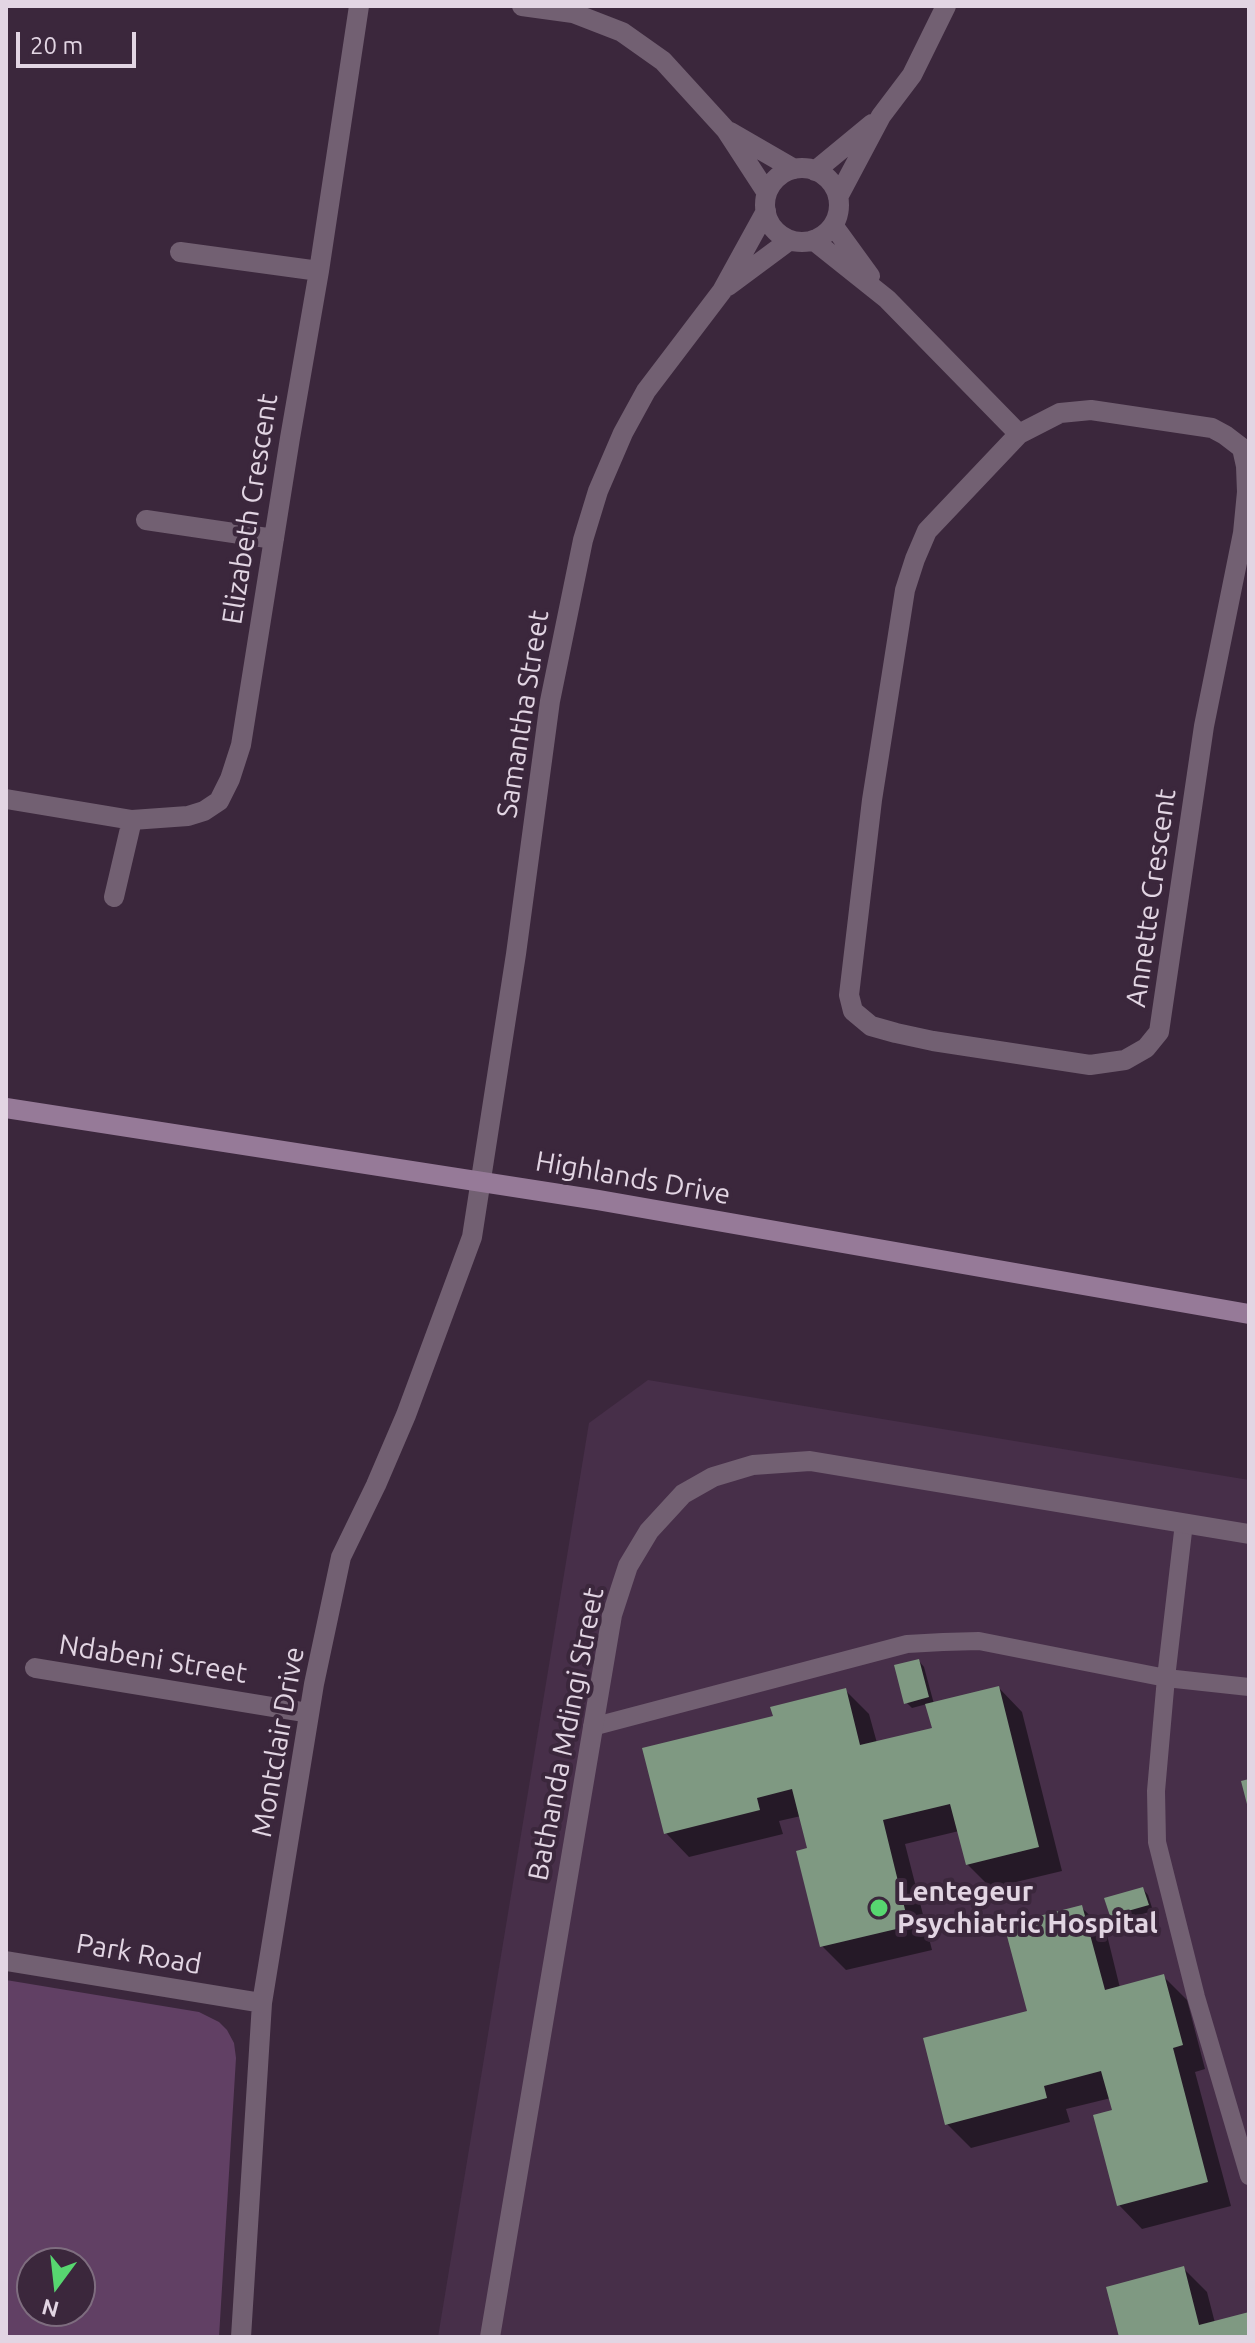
<!DOCTYPE html>
<html>
<head>
<meta charset="utf-8">
<style>
  body { margin:0 }
  #map { position:relative; width:1255px; height:2343px; overflow:hidden; background:#3b273c; font-family:Ubuntu,sans-serif }
  canvas { display:block }
  .frame { position:absolute; inset:0; border:8px solid #e2d5e3; pointer-events:none }
  .north { position:absolute; left:16px; top:2247px; width:80px; height:80px; box-sizing:border-box; background:#3b273c; border:2px solid #7e6d7f; border-radius:50%; rotate:195deg; font-size:22px; font-weight:700; line-height:32px; text-align:center; color:#e2d5e3 }
  .north::after { content:''; display:block; margin:auto; width:28px; height:36px; background:#57d670; clip-path:polygon(50% 0,100% 100%,50% 72%,0 100%) }
  .scale { position:absolute; left:16px; top:32px; width:120px; height:36px; box-sizing:border-box; border:4px solid #e2d5e3; border-top:0; padding-left:10px; font-size:24px; line-height:28px; white-space:nowrap; color:#e2d5e3; -webkit-text-stroke:6px #3b273c; paint-order:stroke }
</style>
</head>
<body>
<div id="map">
<canvas width="1255" height="2343"></canvas>
<div class="frame"></div>
<div class="north">N</div>
<div class="scale">20 m</div>
</div>
<script>
const c = document.querySelector('canvas').getContext('2d');
c.lineJoin = 'round';
function fill(path, color) { c.fillStyle = color; c.fill(path, 'evenodd'); }
const shape = rows => new Path2D(rows.map(r => 'M' + r).join(''));
function strokePath(path, color, width, dash) { c.strokeStyle = color; c.lineWidth = width; c.lineCap = dash ? 'butt' : 'round'; c.setLineDash(dash || []); c.stroke(path); }
function drawText(font, color, halo, rows, align = 'center') {
  c.font = font + ' Ubuntu,sans-serif'; c.lineWidth = 8; c.setLineDash([]); c.textBaseline = 'middle'; c.strokeStyle = halo; c.fillStyle = color; for (const [text, x, y, turn = 0] of rows) {
    c.save(); c.translate(x, y); c.rotate((+turn || 0) * Math.PI / 180); c.textAlign = isNaN(turn) ? turn : align; if (halo) c.strokeText(text, 0, 0); c.fillText(text, 0, 0); c.restore();
  }
}
const built = shape([
  [648,1380,1249,1480,1249,2337,438,2337,589,1423]
]);
const green = shape([
  [6,1980,199,2012,219,2022,227,2030,234,2043,236,2058,219,2337,6,2337],
  [32,2263,80,2263,80,2311,32,2311]
]);
const shadow = shape([
  [919,1661,924,1667,934,1704,999,1688,1022,1712,1062,1871,991,1888,967,1864,959,1831,905,1844,932,1950,846,1970,822,1946,810,1849,801,1816,779,1821,783,1834,689,1857,666,1833,776,1717,845,1690,869,1714,877,1743,934,1729,927,1704,912,1708,906,1702],
  [1143,1889,1148,1895,1153,1911,1117,1921,1112,1915],
  [1082,1908,1106,1931,1120,1988,1164,1977,1187,2000,1205,2069,1195,2072,1231,2206,1142,2229,1119,2205,1114,2112,1111,2098,1066,2109,1070,2122,971,2148,947,2124,1029,2012],
  [1183,2268,1207,2292,1215,2323,1249,2314,1249,2337,1121,2337]
]);
const building = shape([
  [919,1659,929,1697,904,1704,894,1665],
  [999,1686,1039,1847,966,1865,950,1804,883,1820,909,1926,820,1947,796,1851,807,1848,792,1789,757,1798,760,1810,664,1834,642,1748,773,1716,770,1707,846,1688,860,1745,932,1728,925,1704],
  [1249,1779,1249,1808,1248,1808,1241,1781],
  [1143,1887,1149,1905,1110,1916,1104,1898],
  [1082,1905,1105,1990,1164,1974,1183,2045,1173,2048,1208,2182,1117,2206,1093,2115,1112,2110,1101,2071,1044,2086,1047,2098,945,2125,923,2038,1027,2011,1004,1925],
  [1184,2266,1199,2325,1249,2312,1249,2337,1119,2337,1106,2287]
]);
const service = shape([
  [1184,1523,1166,1678,1156,1791,1157,1842,1196,1997,1249,2176],
  [592,1727,907,1644,943,1642,979,1641,1166,1678,1249,1687]
]);
const minor = shape([
  [522,6,573,13,622,32,663,61,726,130,767,193],
  [730,132,794,169],
  '765 205a37 37 0 1 1 74 0a37 37 0 1 1-74 0Z',
  [815,171,872,124],
  [838,197,881,116,912,75,946,6],
  [833,225,870,276],
  [813,240,887,299,1019,434],
  [180,252,319,271],
  [728,286,790,240],
  [1091,410,1212,428,1225,435,1242,448,1246,466,1247,492,1243,533,1204,726,1159,1032,1146,1048,1125,1060,1090,1065,933,1041,896,1033,871,1026,853,1011,849,995,872,800,905,590,915,559,927,531,1019,434,1060,413,1091,410],
  [146,520,274,539],
  [6,799,132,820,188,816,204,811,219,801,230,779,241,745,290,438,319,271,359,6],
  [114,897,132,820],
  [35,1668,309,1713],
  [6,1961,262,2003],
  [241,2337,262,2003,314,1684,341,1557,376,1485,406,1415,472,1237,516,954,550,701,583,540,598,491,623,433,646,391,722,291,766,211],
  [490,2337,612,1615,628,1566,649,1531,683,1494,713,1477,753,1465,810,1461,1249,1534]
]);
const secondary = shape([
  [6,1108,598,1200,1249,1314]
]);
const markers = [
  [879,1908,10,"#57d670"]
];
const streetNames = [
  ["Elizabeth Crescent",250,509,-81],
  ["Samantha Street",523,714,-81],
  ["Annette Crescent",1151,898,-82],
  ["Highlands Drive",633,1178,10],
  ["Ndabeni Street",153,1659,9],
  ["Bathanda Mdingi Street",566,1734,-79],
  ["Montclair Drive",278,1742,-80],
  ["Park Road",139,1954,10]
];
const poiNames = [
  ["Lentegeur",897,1892],
  ["Psychiatric Hospital",897,1924]
];
fill(built, '#472f49');
fill(green, '#614064');
fill(shadow, '#0007');
fill(building, '#7f9982');
strokePath(service, '#726072', 18);
strokePath(minor, '#726072', 20);
strokePath(secondary, '#967a98', 20);
for (const [x, y, r, color] of markers) { const dot = new Path2D(); dot.arc(x, y, r, 0, 2 * Math.PI); c.fillStyle = color; c.fill(dot); strokePath(dot, '#3b273c', 3); }
drawText('28px', '#e2d5e3', '#3b273c', streetNames);
drawText('bold 28px', '#e2d5e3', '#3b273c', poiNames, 'left');
</script>
</body>
</html>
